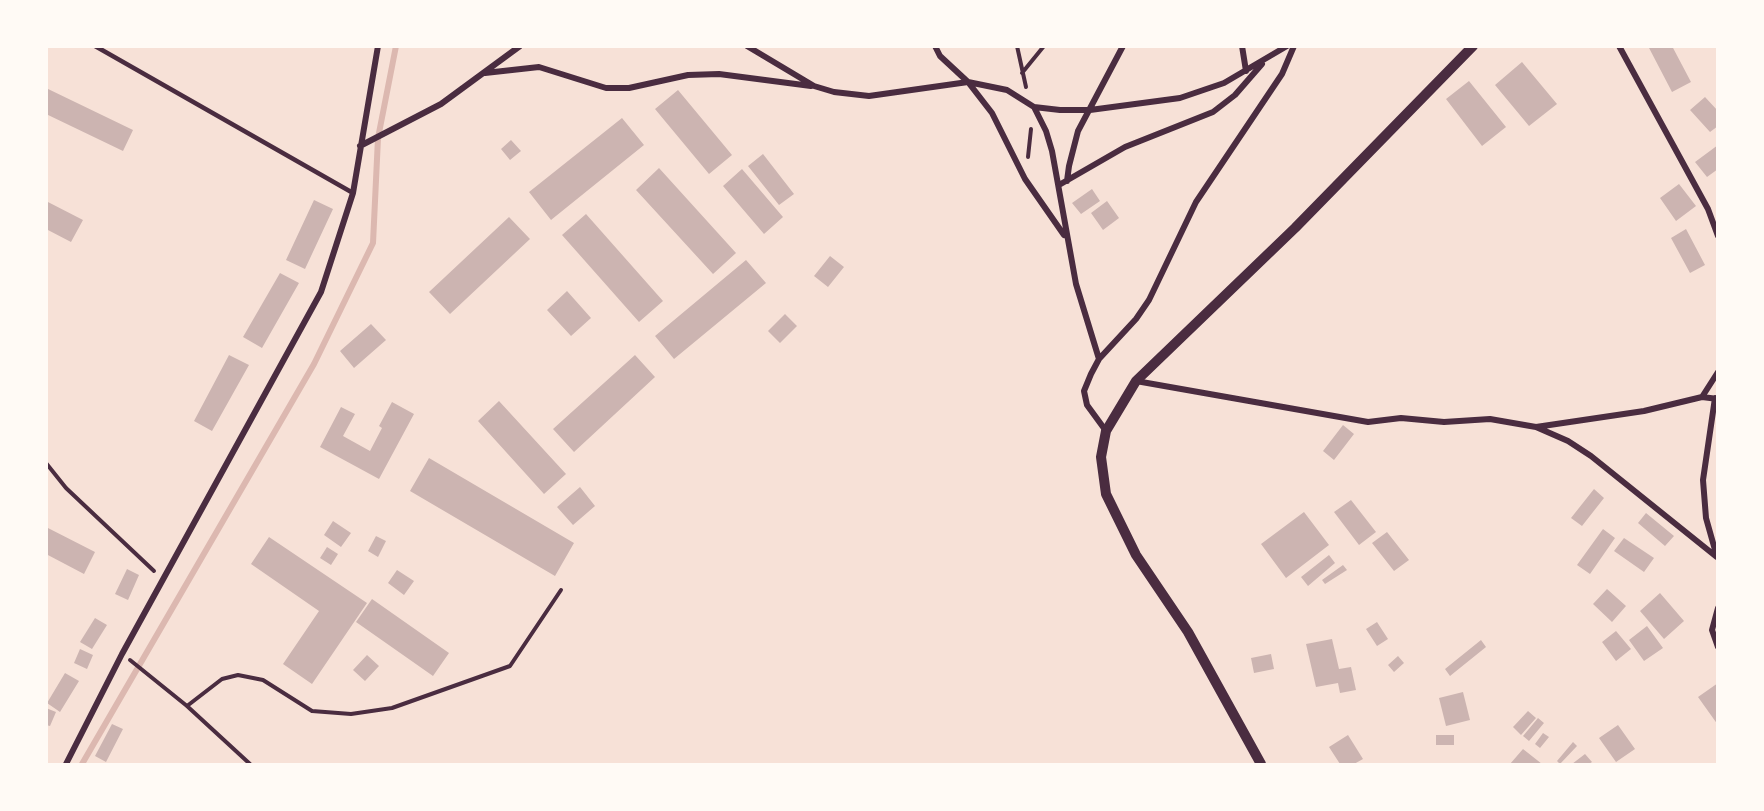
<!DOCTYPE html>
<html>
<head>
<meta charset="utf-8">
<style>
  body { margin:0 }
  #map { position:relative; width:1764px; height:811px; overflow:hidden; background:#f7e1d7; font-family:"Varela Round",sans-serif }
  canvas { display:block }
  .frame { position:absolute; inset:0; border:48px solid #fffaf5; pointer-events:none }
</style>
</head>
<body>
<div id="map">
<canvas width="1764" height="811"></canvas>
<div class="frame"></div>
</div>
<script>
const c = document.querySelector('canvas').getContext('2d');
c.lineJoin = 'round';
const shape = rows => new Path2D(rows.map(r => 'M' + r).join(''));
function strokePath(path, color, width, dash) { c.strokeStyle = color; c.lineWidth = width; c.lineCap = dash ? 'butt' : 'round'; c.setLineDash(dash || []); c.stroke(path); }
function fill(path, color) { c.fillStyle = color; c.fill(path, 'evenodd'); }
const stream = shape([
  [82,764,314,364,373,243,378,138,396,46]
]);
const building = shape([
  [1648,46,1672,46,1691,82,1672,92],
  [1522,62,1557,104,1529,126,1495,85],
  [1469,81,1506,127,1482,146,1446,99],
  [46,88,133,130,123,151,46,114],
  [678,90,732,155,709,174,655,109],
  [1705,97,1718,111,1718,126,1710,132,1690,110],
  [622,118,644,145,551,220,529,192],
  [511,140,521,151,510,160,501,149],
  [1718,145,1718,169,1707,177,1695,162],
  [763,154,794,194,779,205,748,166],
  [659,168,736,253,713,274,636,190],
  [742,169,783,217,764,234,723,186],
  [1679,184,1696,206,1676,221,1660,198],
  [1092,189,1100,201,1081,214,1072,203],
  [314,200,333,209,305,269,286,260],
  [46,201,83,220,71,242,46,229],
  [1107,201,1119,218,1103,230,1091,213],
  [586,214,663,301,639,322,562,235],
  [509,217,530,239,450,314,429,292],
  [1686,229,1705,265,1690,273,1671,238],
  [830,256,844,267,828,287,814,276],
  [746,260,766,283,674,359,655,336],
  [280,273,299,283,262,348,243,337],
  [567,291,591,318,571,336,547,310],
  [785,314,797,326,780,343,768,331],
  [371,324,386,340,354,368,340,351],
  [229,355,249,365,212,431,194,421],
  [635,355,655,377,574,452,553,429],
  [499,401,566,474,544,494,478,421],
  [392,402,414,414,379,479,320,447,341,407,355,414,343,436,370,451,382,428,379,426],
  [1343,425,1354,434,1334,460,1323,451],
  [429,458,574,543,555,576,410,491],
  [580,487,595,506,573,525,557,507],
  [1594,489,1604,498,1582,526,1571,518],
  [1351,500,1376,532,1359,545,1334,512],
  [1304,512,1329,545,1286,578,1261,544],
  [1646,513,1674,536,1665,546,1638,523],
  [333,521,351,533,341,547,324,535],
  [46,527,95,552,84,574,46,554],
  [1603,529,1615,538,1590,574,1577,565],
  [1387,532,1409,560,1394,571,1372,543],
  [376,536,386,541,378,557,368,551],
  [269,537,367,603,312,684,283,664,319,611,251,564],
  [1624,538,1654,558,1644,572,1614,551],
  [327,547,338,554,331,565,320,558],
  [1329,555,1335,563,1308,586,1301,577],
  [1343,565,1347,570,1325,584,1322,580],
  [127,569,139,575,128,600,115,594],
  [397,570,414,581,404,595,388,583],
  [1607,589,1626,606,1612,622,1593,604],
  [1660,593,1684,621,1664,639,1640,611],
  [372,599,449,653,433,676,356,622],
  [95,618,107,625,92,649,80,642],
  [1377,622,1388,639,1377,646,1366,629],
  [1647,626,1663,648,1644,661,1629,640],
  [1616,631,1631,649,1616,661,1602,642],
  [1332,639,1339,669,1351,667,1356,690,1340,693,1338,683,1316,687,1306,644],
  [1481,640,1486,647,1450,676,1445,669],
  [80,649,93,655,87,669,74,663],
  [1271,654,1274,669,1254,673,1251,658],
  [367,655,379,666,365,681,353,670],
  [1398,656,1404,663,1394,672,1388,665],
  [65,673,79,681,60,712,47,703],
  [1718,683,1718,725,1698,697],
  [1463,692,1470,720,1446,726,1439,698],
  [46,708,56,712,50,726,46,725],
  [1528,711,1536,718,1521,735,1513,727],
  [1538,718,1544,723,1529,741,1523,736],
  [112,724,123,729,106,762,95,756],
  [1618,725,1635,749,1616,762,1599,738],
  [1543,733,1549,737,1540,748,1535,744],
  [1348,735,1363,759,1354,764,1340,764,1329,747],
  [1436,735,1454,735,1454,745,1436,745],
  [1573,742,1577,746,1560,764,1557,761],
  [1523,749,1542,764,1510,764],
  [1585,754,1592,762,1589,764,1572,764]
]);
const path = shape([
  [1017,46,1026,87],
  [1022,73,1044,46],
  [1028,157,1031,129],
  [46,463,66,488,154,571],
  [130,660,187,706,250,764],
  [187,706,222,679,238,675,263,680,312,711,351,714,392,708,510,666,561,590]
]);
const service = shape([
  [95,46,353,193]
]);
const minor = shape([
  [747,46,814,86,834,92,869,96,968,82,1007,90,1034,107,1060,110,1090,110,1180,98,1224,83,1287,46],
  [935,46,940,56,968,82,992,113,1025,179,1064,235],
  [1242,46,1246,71],
  [1619,46,1708,209,1718,236],
  [485,73,539,67,606,88,629,88,688,75,719,74,811,86],
  [1034,107,1046,131,1052,151,1076,284,1099,359],
  [360,146,441,104,520,46],
  [1067,181,1069,166,1078,131,1123,46],
  [1059,185,1125,147,1213,112,1235,95,1262,64],
  [1136,381,1368,422,1401,418,1444,422,1490,419,1536,427,1644,411,1702,397,1718,399],
  [1702,397,1718,372],
  [1715,398,1703,480,1706,518,1717,557],
  [1536,427,1568,441,1591,456,1718,558],
  [1106,431,1087,405,1084,391,1091,374,1099,359,1136,319,1149,300,1196,202,1282,74,1294,46],
  [1718,608,1712,630,1718,647],
  [66,764,122,654,321,292,353,193,378,46]
]);
const tertiary = shape([
  [1261,764,1188,632,1136,555,1106,494,1101,457,1106,431,1136,381,1295,228,1473,46]
]);
strokePath(stream, '#dcb8b0', 6);
fill(building, '#ccb4b1');
strokePath(path, '#4a2c40', 4);
strokePath(service, '#4a2c40', 4.5);
strokePath(minor, '#4a2c40', 6);
strokePath(tertiary, '#4a2c40', 10);
</script>
</body>
</html>
